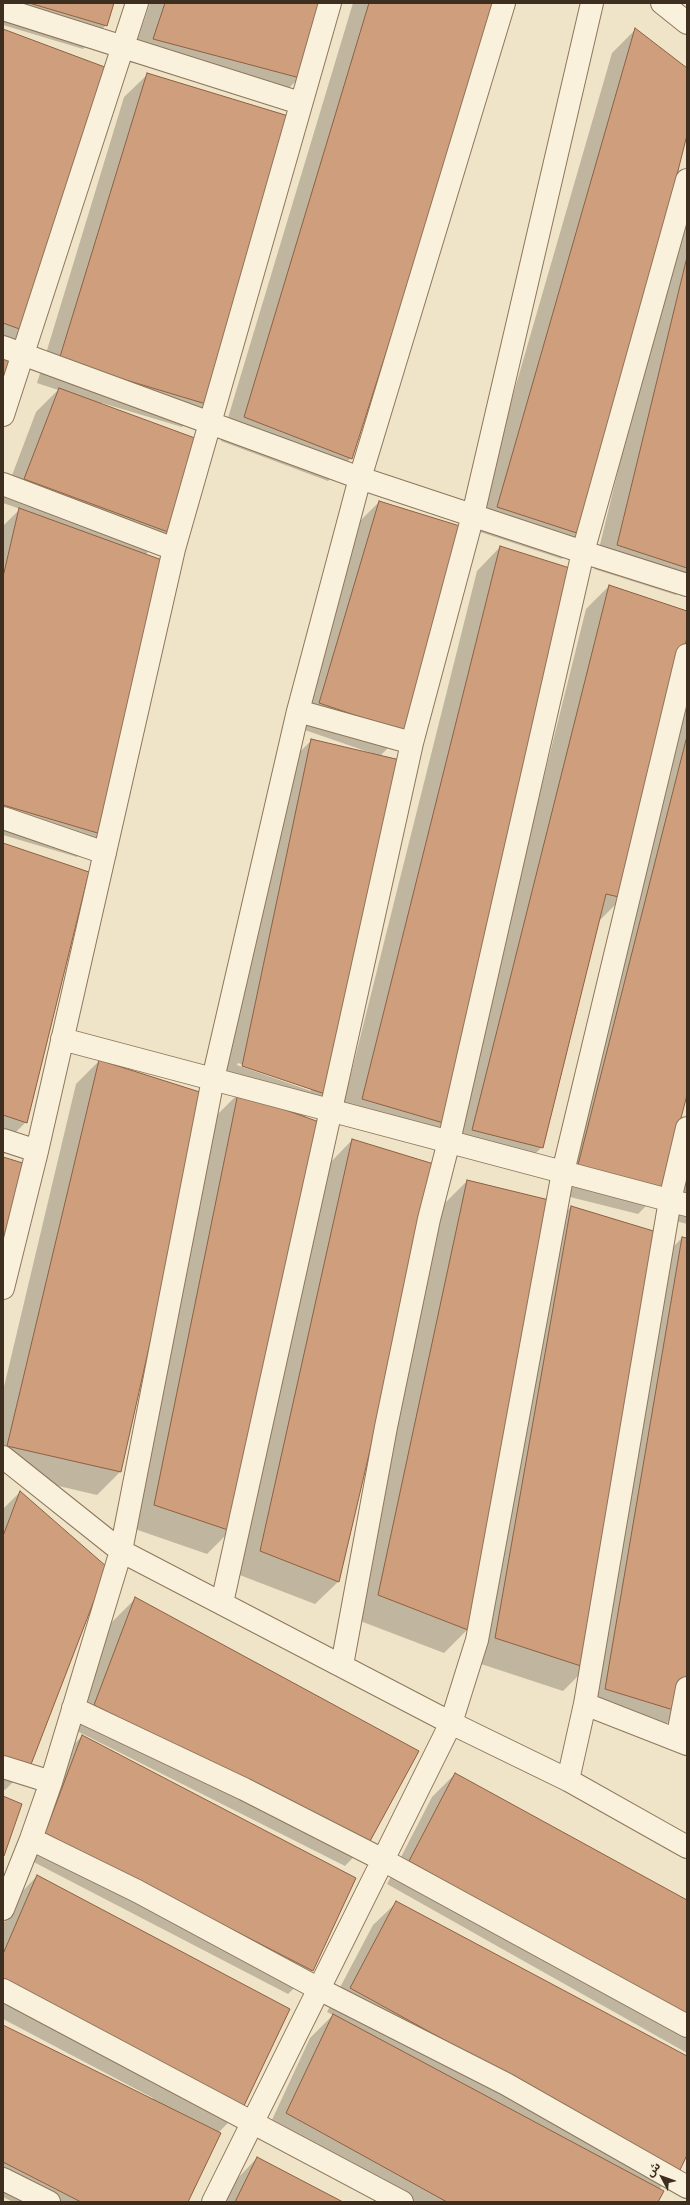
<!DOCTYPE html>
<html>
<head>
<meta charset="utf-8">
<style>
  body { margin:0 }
  #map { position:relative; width:690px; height:2205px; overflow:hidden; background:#f0e4c8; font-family:"Playfair Display","Noto Sans Arabic",serif }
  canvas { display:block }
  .frame { position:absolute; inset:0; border:4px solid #3d2e20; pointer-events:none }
  .north { position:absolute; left:642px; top:2157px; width:40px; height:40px; -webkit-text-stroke:3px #f7eed8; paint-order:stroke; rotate:311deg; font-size:11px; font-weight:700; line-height:16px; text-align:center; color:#3d2e20 }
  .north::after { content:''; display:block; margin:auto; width:14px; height:18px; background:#3d2e20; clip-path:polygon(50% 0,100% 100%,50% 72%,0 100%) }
</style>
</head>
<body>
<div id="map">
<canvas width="690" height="2205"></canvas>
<div class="frame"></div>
<div class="north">ش</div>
</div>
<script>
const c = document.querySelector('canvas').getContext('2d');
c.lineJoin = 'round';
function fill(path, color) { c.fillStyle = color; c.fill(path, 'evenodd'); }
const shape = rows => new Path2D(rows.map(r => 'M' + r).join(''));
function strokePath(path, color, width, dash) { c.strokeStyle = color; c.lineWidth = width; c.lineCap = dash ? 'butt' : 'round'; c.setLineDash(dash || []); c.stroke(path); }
const shadow = shape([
  [3,3,113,3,106,25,83,49,3,25],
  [150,3,320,3,299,78,276,101,130,62],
  [353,3,497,3,351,458,328,481,221,441],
  [3,30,24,330,3,352],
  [635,30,687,69,687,131,585,536,562,559,474,530,612,53],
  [148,74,205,404,182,427,102,403,101,404,168,532,145,555,100,834,77,857,3,835,3,526,20,509,3,503,3,499,36,412,58,390,37,383,124,97],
  [687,188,687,584,676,595,594,569],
  [379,502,462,528,404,732,380,756,296,727,356,525],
  [500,547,446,1124,423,1147,339,1122,477,571],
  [609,586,687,612,687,634,622,898,599,921,542,1147,519,1170,450,1153,586,609],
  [687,670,687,1091,662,1190,638,1214,554,1193],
  [312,740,327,1095,304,1118,230,1531,207,1554,132,1528,215,1117,237,1095,220,1089,288,763],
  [238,1063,311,1089,311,1091,237,1065],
  [3,844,26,1122,3,1145],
  [99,1061,204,1094,120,1472,97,1495,3,1473,3,1391,76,1084],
  [687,1136,687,1224,668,1219],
  [352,1140,339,1581,315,1604,237,1574,329,1164],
  [467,1181,548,1201,467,1630,444,1653,355,1619,444,1204],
  [571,1207,586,1668,563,1691,472,1661,548,1230],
  [682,1238,687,1239,687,1668,679,1711,656,1734,583,1712,659,1261],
  [20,1492,29,1766,5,1790,3,1789,3,1509],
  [135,1599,368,1842,345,1866,71,1728,112,1622],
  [82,1736,354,1878,312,1971,288,1994,22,1856,59,1760],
  [455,1774,687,1902,687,2053,387,1884,432,1797],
  [37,1876,242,2109,218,2133,187,2202,13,2202,3,2197,3,2026,152,2100,153,2098,3,2019,3,1925,14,1900],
  [397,1902,687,2057,687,2153,679,2170,659,2189,657,2202,382,2202,264,2137,310,2038,333,2015,327,2012,373,1925],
  [257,2158,341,2202,224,2202,234,2182]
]);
const building = shape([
  [29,3,114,3,107,26,29,3],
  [165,3,321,3,300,78,153,39,165,3],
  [369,3,498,3,352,459,244,417,369,3],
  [635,28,687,68,687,135,586,536,497,507,635,28],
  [3,29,110,69,25,331,3,323,3,29],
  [147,73,295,118,206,404,59,360,147,73],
  [687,257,687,568,617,545,687,257],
  [3,356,15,361,3,397,3,356],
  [59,388,203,441,168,532,24,479,59,388],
  [379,501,463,527,405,732,319,703,379,501],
  [19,508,162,560,101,834,3,805,3,577,19,508],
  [500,546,576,570,447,1124,362,1099,500,546],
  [609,585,687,611,687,638,623,898,606,894,543,1148,472,1130,609,585],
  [687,736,687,1095,662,1191,577,1169,687,736],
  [311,739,400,760,328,1095,242,1066,311,739],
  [3,843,89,872,27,1123,3,1115,3,843],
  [99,1060,206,1094,121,1472,7,1446,99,1060],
  [238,1093,322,1123,231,1531,154,1505,238,1093],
  [352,1139,437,1165,339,1582,260,1551,352,1139],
  [3,1157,26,1164,3,1259,3,1157],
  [467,1180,549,1200,468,1630,378,1595,467,1180],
  [571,1206,660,1233,587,1668,495,1638,571,1206],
  [682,1237,687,1238,687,1674,680,1712,605,1689,682,1237],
  [20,1491,107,1567,30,1767,3,1756,3,1536,20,1491],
  [135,1597,419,1751,369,1843,94,1705,135,1597],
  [82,1735,356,1878,313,1971,45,1833,82,1735],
  [455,1773,687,1900,687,2017,409,1861,455,1773],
  [3,1796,22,1804,4,1856,3,1856,3,1796],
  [37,1875,290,2009,242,2110,3,1983,3,1954,37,1875],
  [396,1901,687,2056,687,2155,680,2170,350,1988,396,1901],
  [333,2014,664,2191,658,2202,447,2202,286,2113,333,2014],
  [3,2025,221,2133,188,2202,81,2202,3,2162,3,2025],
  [257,2157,343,2202,235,2202,257,2157]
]);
const street = shape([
  [662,3,687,23],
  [3,9,300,103],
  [3,347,360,478,583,552,687,585],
  [3,415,137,3],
  [3,484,174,549],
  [298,711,412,743],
  [3,818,105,853],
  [62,1039,687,1205],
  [3,1140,37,1151],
  [3,1288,37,1151,174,549,330,3],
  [3,1457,121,1551,451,1723,568,1780,687,1847],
  [222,1603,412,743,473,515,592,3],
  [342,1665,386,1427,429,1219,449,1141,583,552,687,180],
  [585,1704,687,1744],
  [73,1708,244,1789,383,1860,687,2026],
  [677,1740,687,1688],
  [3,1767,51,1782],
  [568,1780,585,1704,670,1200,687,1128],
  [31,1839,137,1891,319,1989,506,2084,687,2187],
  [3,1909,31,1839,51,1782,121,1551,213,1079,298,711,360,478,504,3],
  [3,1990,402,2202],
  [3,2179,49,2202],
  [213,2202,451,1723,477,1640,563,1172,687,655]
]);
fill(shadow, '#0003');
fill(building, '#cf9f7d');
strokePath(building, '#8d5f41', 1);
strokePath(street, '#8d765c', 24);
strokePath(street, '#faf1dc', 22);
</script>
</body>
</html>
